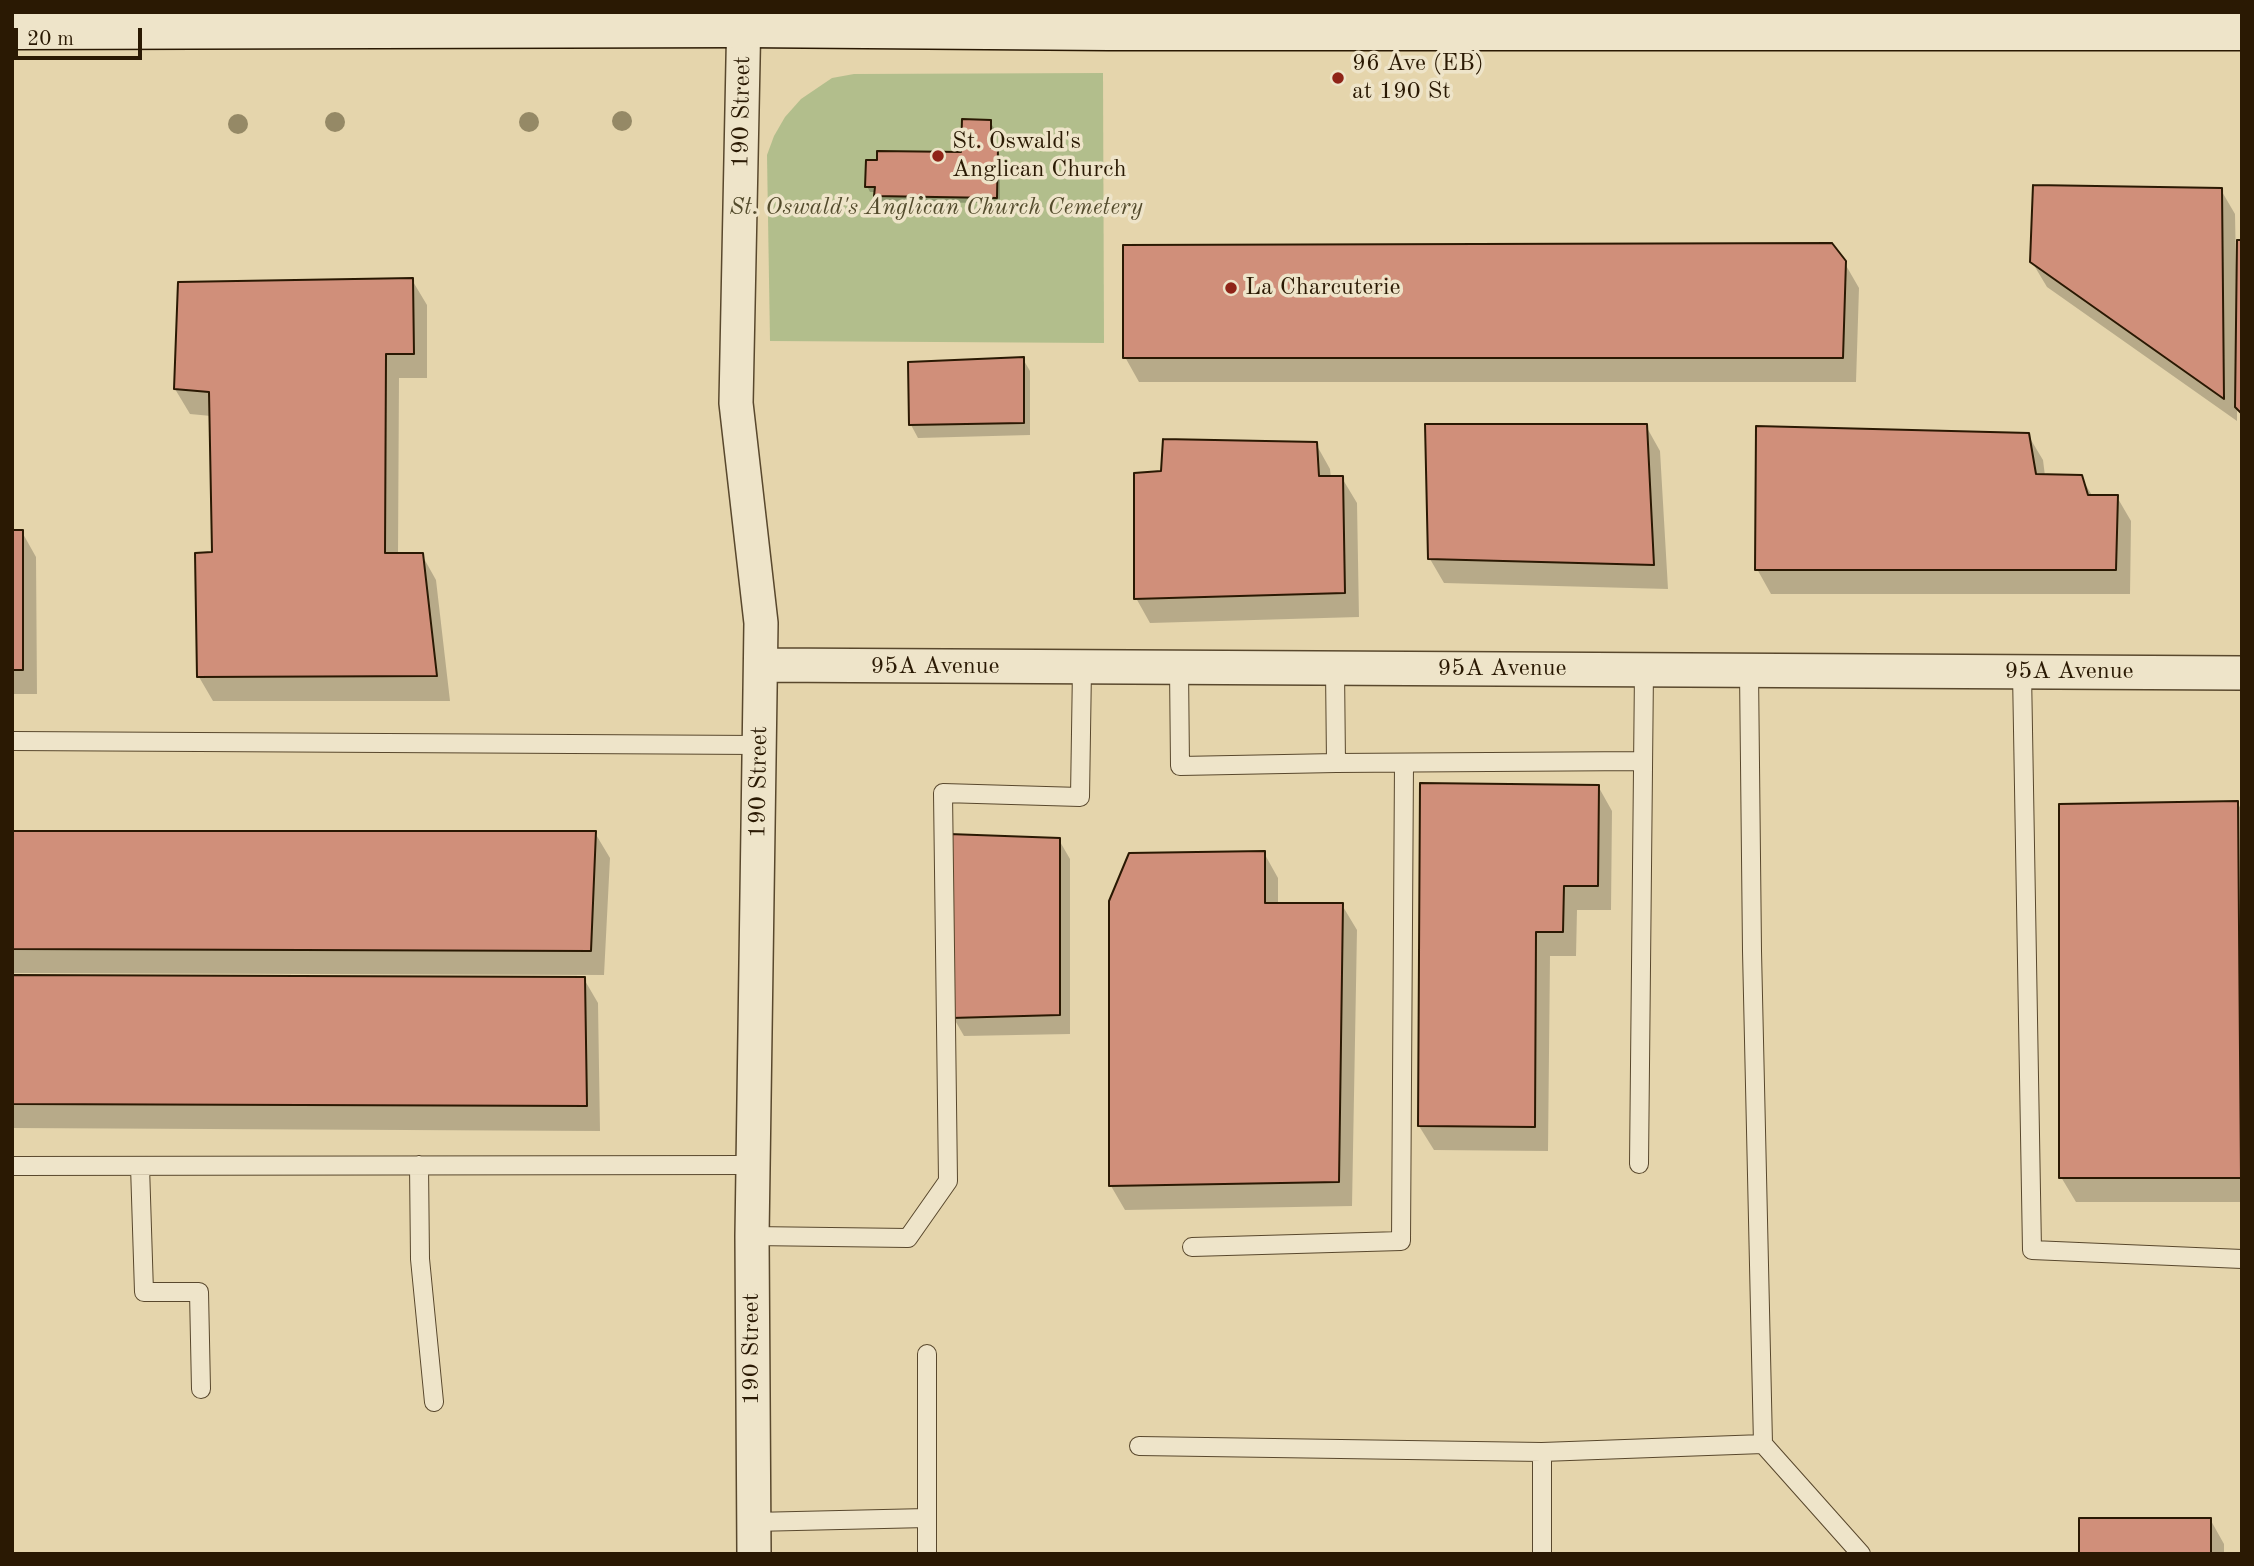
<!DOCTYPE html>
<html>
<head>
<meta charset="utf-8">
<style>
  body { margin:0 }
  #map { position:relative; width:2254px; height:1566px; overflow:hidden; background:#e5d5ac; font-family:"Old Standard TT",serif }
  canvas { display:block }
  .frame { position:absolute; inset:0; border:14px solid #2a1903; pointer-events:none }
  .scale { position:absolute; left:14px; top:28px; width:128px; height:32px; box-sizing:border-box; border:4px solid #2a1903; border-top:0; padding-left:9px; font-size:21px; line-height:24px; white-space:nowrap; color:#2a1903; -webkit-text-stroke:5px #eee4c9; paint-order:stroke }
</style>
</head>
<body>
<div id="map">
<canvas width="2254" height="1566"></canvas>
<div class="frame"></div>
<div class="scale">20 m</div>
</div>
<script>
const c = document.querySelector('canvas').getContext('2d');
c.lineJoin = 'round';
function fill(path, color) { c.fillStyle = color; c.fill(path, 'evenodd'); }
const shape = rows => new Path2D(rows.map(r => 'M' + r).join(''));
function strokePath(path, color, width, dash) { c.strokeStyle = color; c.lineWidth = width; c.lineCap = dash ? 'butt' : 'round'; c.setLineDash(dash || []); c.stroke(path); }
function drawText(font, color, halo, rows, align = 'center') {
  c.font = font + ' "Old Standard TT",serif'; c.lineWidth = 7; c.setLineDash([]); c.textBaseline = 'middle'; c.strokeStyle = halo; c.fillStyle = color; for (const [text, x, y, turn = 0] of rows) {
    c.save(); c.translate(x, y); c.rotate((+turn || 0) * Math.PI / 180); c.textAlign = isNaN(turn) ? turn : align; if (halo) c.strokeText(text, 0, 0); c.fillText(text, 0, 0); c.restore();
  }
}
const green = shape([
  [1103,73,1104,343,770,341,767,155,774,136,785,117,801,99,832,78,854,74]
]);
const shadow = shape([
  [990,122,994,128,993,150,997,150,1000,156,1000,203,879,202,876,192,870,192,867,186,963,154],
  [2221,190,2235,214,2236,266,2239,266,2242,241,2242,415,2237,407,2237,421,2047,287,2032,262],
  [1844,262,1859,288,1856,382,1139,382,1125,357],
  [412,280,427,305,427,378,399,378,398,555,422,555,436,580,450,701,213,701,199,677,213,554,211,416,190,414,175,389],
  [1023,359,1030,371,1030,435,918,438,911,425,910,364],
  [1646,426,1660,451,1668,589,1444,583,1430,559],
  [2028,435,2043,460,2045,476,2081,477,2093,497,2117,497,2131,521,2130,594,1771,594,1757,569],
  [1316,444,1330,469,1331,478,1342,478,1357,503,1359,617,1150,623,1136,598,1162,472],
  [12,532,22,532,36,557,37,694,12,694],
  [1598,786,1612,811,1611,910,1577,910,1576,956,1550,956,1548,1151,1434,1150,1419,1126],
  [2237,803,2242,810,2242,1202,2076,1202,2061,1177],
  [12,833,595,833,610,858,604,975,12,973],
  [1059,840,1070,859,1070,1034,964,1036,953,1017],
  [1264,853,1278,878,1278,905,1342,905,1357,930,1352,1206,1125,1210,1111,1186],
  [12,977,584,979,598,1003,600,1131,12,1128],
  [2210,1519,2224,1544,2224,1554,2080,1554]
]);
const building = shape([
  [962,119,991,120,991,148,998,148,997,198,874,196,875,187,865,187,866,160,877,160,877,151,961,152,962,119],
  [2033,185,2222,188,2224,399,2030,262,2033,185],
  [2237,240,2242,240,2242,414,2235,407,2237,240],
  [1832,243,1846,261,1843,358,1123,358,1123,245,1832,243],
  [413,278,414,354,386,354,385,553,423,553,437,676,197,677,195,553,212,552,209,392,174,389,178,282,413,278],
  [1024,357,1024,423,909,425,908,362,1024,357],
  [1425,424,1647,424,1654,565,1428,559,1425,424],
  [1756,426,2029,433,2036,474,2082,475,2088,495,2118,495,2116,570,1755,570,1756,426],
  [1163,439,1317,442,1319,476,1343,476,1345,593,1134,599,1134,473,1161,471,1163,439],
  [12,530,23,530,23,670,12,670,12,530],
  [1420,783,1599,785,1598,886,1564,886,1563,932,1536,932,1535,1127,1418,1126,1420,783],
  [2238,801,2241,1178,2059,1178,2059,804,2238,801],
  [12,831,596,831,591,951,12,949,12,831],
  [949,834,1060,838,1060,1015,951,1018,949,834],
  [1265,851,1265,903,1343,903,1339,1182,1109,1186,1109,901,1129,853,1265,851],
  [12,975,585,977,587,1106,12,1104,12,975],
  [2079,1518,2211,1518,2211,1554,2079,1554,2079,1518]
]);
const lane = shape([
  [1179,668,1180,766,1336,763,1335,669],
  [1749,671,1752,951,1763,1444,1861,1554],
  [2022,672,2032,1250,2242,1259],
  [12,741,759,745],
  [1336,763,1643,761],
  [1639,1164,1644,670],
  [419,1165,420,1259,434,1402],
  [12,1166,753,1165],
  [140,1166,144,1292,199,1292,201,1389],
  [752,1236,908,1238,948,1181,943,793,1080,797,1082,668],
  [1192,1247,1401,1241,1404,763],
  [1139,1446,1542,1452],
  [753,1522,927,1518],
  [927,1554,927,1354],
  [1542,1554,1542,1452,1763,1444]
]);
const street = shape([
  [744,12,736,403,761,623,752,1236,754,1554],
  [761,665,2242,673]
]);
const secondary = shape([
  [12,30,744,28,1109,31,2242,31]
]);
const trees = [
  [622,121],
  [335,122],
  [529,122],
  [238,124]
];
const markers = [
  [1338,78,7,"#8f2418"],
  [938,156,7,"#8f2418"],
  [1231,288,7,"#8f2418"]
];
const poiNames = [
  ["96 Ave (EB)",1352,64],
  ["at 190 St",1352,92],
  ["St. Oswald's",952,142],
  ["Anglican Church",952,170],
  ["La Charcuterie",1245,288]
];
const streetNames = [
  ["190 Street",742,112,-89],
  ["95A Avenue",935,667],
  ["95A Avenue",1502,669],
  ["95A Avenue",2069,672],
  ["190 Street",759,782,-89],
  ["190 Street",752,1349,-90]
];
const parkNames = [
  ["St. Oswald's Anglican Church Cemetery",936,208]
];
fill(green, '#b2be8c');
fill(shadow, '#0003');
fill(building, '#d08f7a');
strokePath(building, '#2a1903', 2);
strokePath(lane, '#59482d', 20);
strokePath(street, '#59482d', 36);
strokePath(secondary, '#2a1903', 41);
strokePath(lane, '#eee4c9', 18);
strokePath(street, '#eee4c9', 33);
strokePath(secondary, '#eee4c9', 38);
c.fillStyle = '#958966';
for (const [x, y] of trees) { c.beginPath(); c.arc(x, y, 10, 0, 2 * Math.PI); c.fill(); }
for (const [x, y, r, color] of markers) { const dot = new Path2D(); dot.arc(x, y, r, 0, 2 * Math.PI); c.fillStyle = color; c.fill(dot); strokePath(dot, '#eee4c9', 2.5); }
drawText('24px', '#2a1903', '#eee4c9', poiNames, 'left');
drawText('24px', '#2a1903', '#eee4c9', streetNames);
drawText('italic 24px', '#534b2c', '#eee4c9', parkNames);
</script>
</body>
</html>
